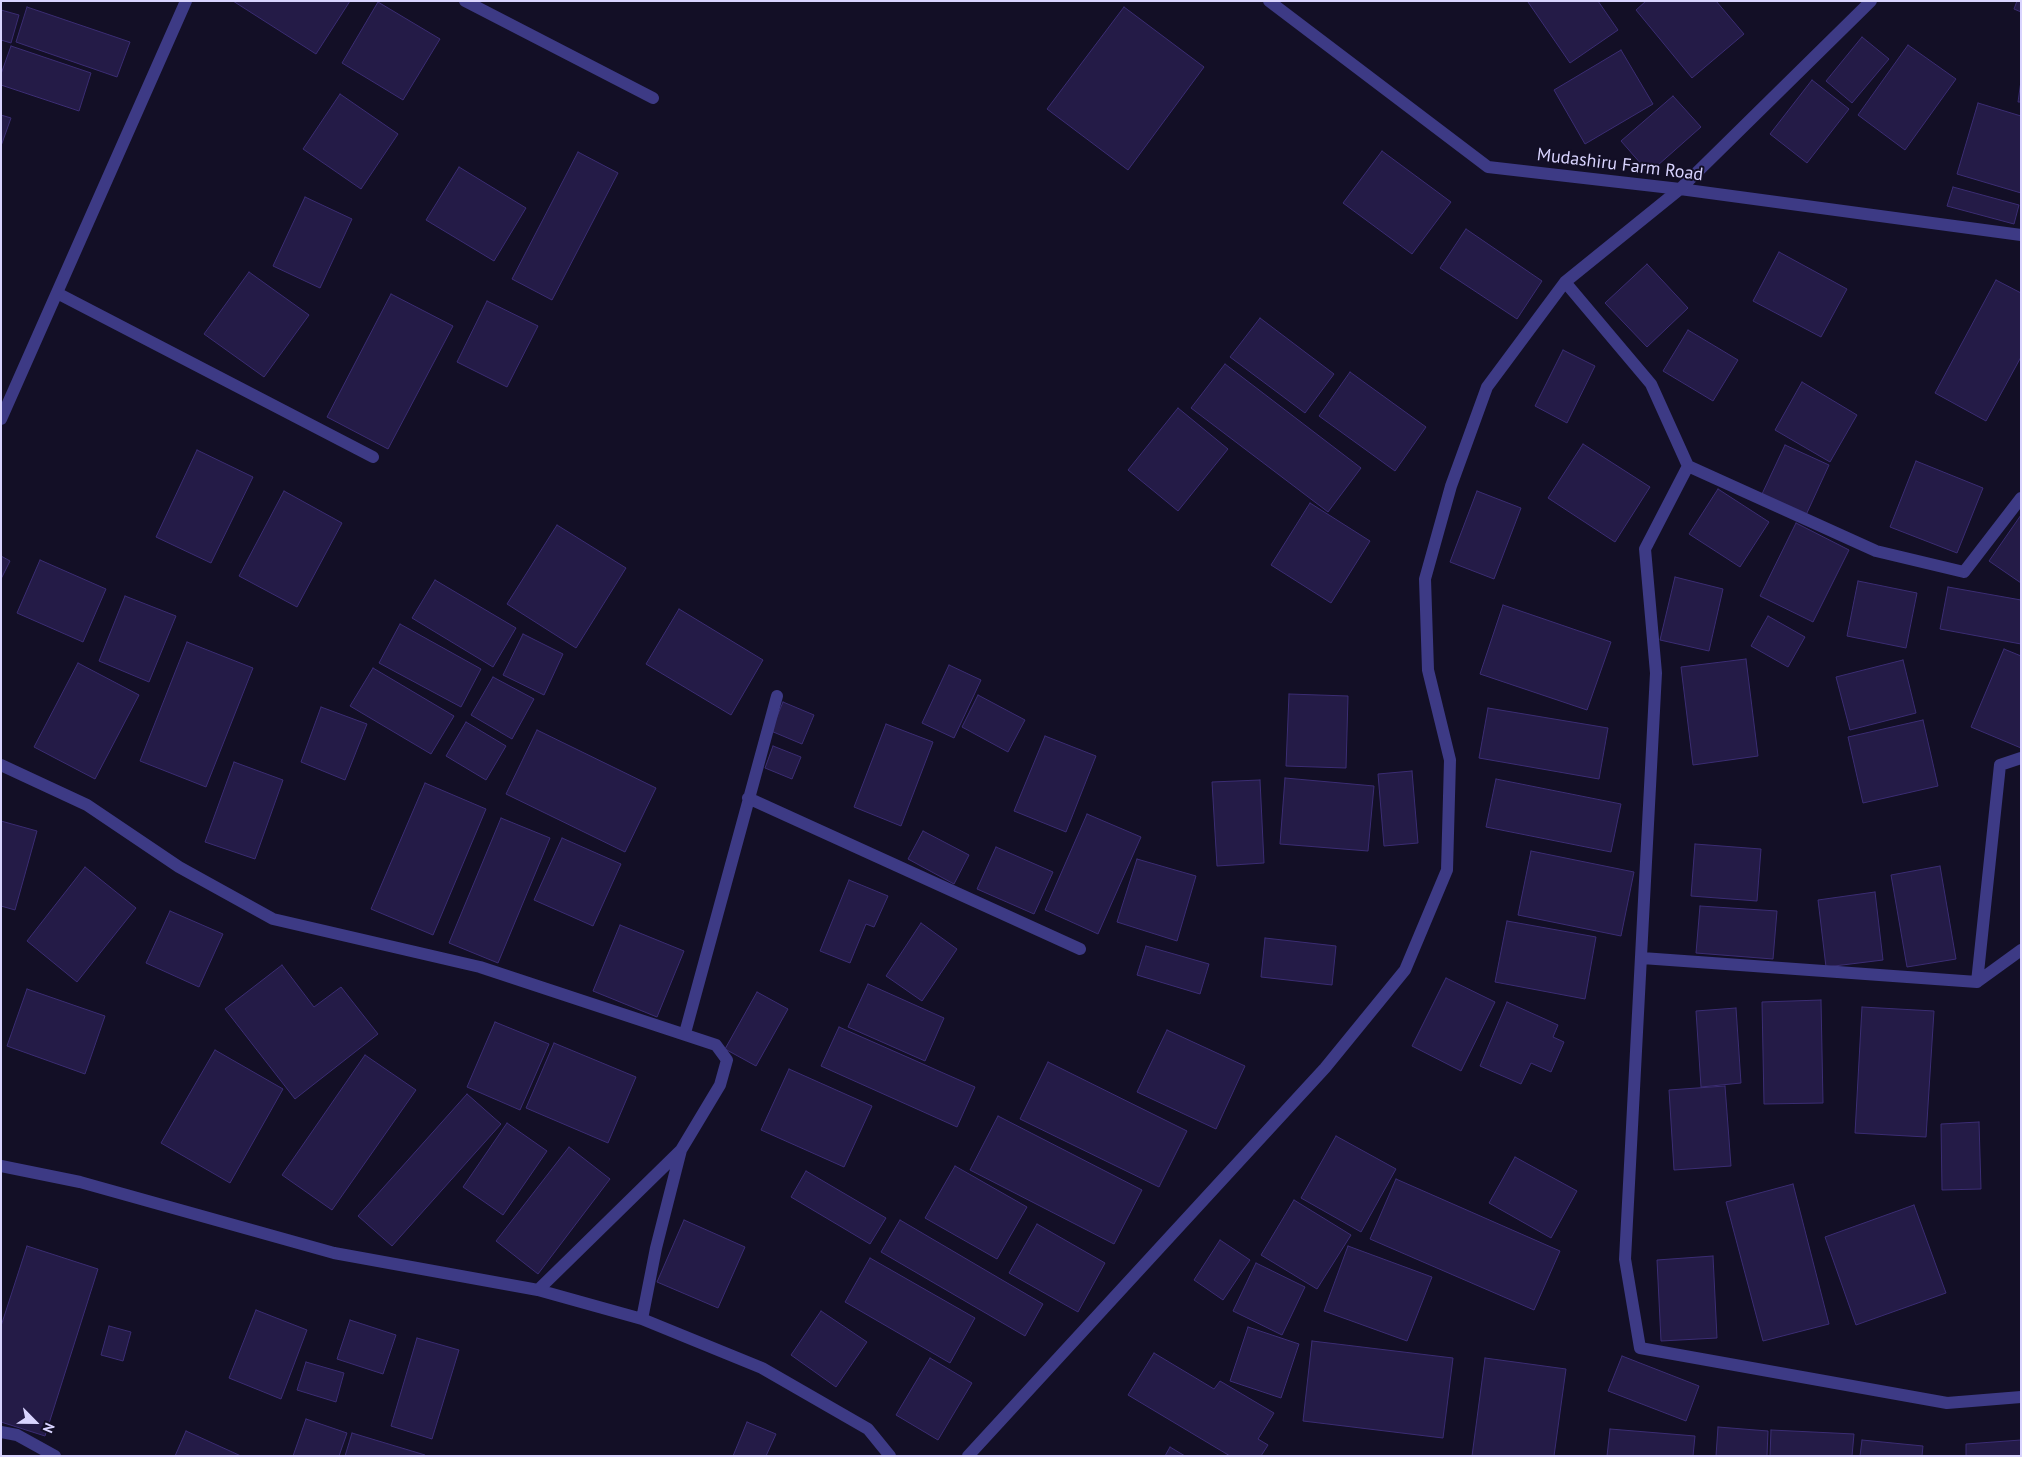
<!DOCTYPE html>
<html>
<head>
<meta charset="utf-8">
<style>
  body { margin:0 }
  #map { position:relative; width:2022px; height:1457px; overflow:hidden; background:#130f26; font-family:"PT Sans",sans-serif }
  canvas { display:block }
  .frame { position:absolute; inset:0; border:2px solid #d9d4ff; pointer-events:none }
  .north { position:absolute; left:10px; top:1397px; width:50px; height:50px; -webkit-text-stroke:4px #130f26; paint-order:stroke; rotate:113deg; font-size:14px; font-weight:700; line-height:20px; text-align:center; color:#d9d4ff }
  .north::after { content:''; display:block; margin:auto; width:18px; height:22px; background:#d9d4ff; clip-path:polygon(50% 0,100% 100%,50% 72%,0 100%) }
</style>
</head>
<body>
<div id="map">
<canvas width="2022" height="1457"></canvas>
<div class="frame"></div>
<div class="north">N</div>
</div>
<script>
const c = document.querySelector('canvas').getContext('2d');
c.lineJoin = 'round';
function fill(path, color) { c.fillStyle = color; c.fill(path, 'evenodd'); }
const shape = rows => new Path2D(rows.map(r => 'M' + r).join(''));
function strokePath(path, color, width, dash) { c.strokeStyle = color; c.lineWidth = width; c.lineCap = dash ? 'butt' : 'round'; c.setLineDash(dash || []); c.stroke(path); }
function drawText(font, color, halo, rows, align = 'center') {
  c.font = font + ' "PT Sans",sans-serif'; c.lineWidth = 4; c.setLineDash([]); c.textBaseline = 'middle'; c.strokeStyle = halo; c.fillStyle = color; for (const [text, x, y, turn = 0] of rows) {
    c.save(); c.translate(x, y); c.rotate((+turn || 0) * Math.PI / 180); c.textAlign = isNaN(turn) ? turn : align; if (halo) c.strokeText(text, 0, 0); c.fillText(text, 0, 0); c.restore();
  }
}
const building = shape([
  [233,1,350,1,316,54,233,1],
  [1530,1,1598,1,1618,30,1570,63,1528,2,1530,1],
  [1646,1,1716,1,1744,34,1692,78,1636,10,1646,1],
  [2017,1,2021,1,2021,12,2014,9,2017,1],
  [378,2,440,39,403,100,342,63,378,2],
  [27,7,130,42,117,77,16,42,27,7],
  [1124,7,1204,67,1128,170,1047,109,1124,7],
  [1,10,19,15,11,43,1,40,1,10],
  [1862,37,1889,59,1852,103,1826,81,1862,37],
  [1908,45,1956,79,1905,150,1858,115,1908,45],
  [11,46,91,73,79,111,1,85,1,74,11,46],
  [1621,50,1653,104,1585,144,1554,90,1621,50],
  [1812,80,1849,109,1807,163,1770,134,1812,80],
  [2021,81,2021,102,2018,102,2021,81],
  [340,94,398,134,361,189,303,149,340,94],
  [1673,96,1701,127,1649,173,1621,141,1673,96],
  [1978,103,2021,116,2021,193,1957,174,1978,103],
  [1,115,11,118,1,146,1,115],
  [1382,151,1451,202,1412,254,1343,203,1382,151],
  [578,152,618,173,552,300,512,279,578,152],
  [459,167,526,208,494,261,426,220,459,167],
  [1953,187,2019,205,2014,224,1947,206,1953,187],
  [305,197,352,219,320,288,273,266,305,197],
  [1466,229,1542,281,1517,319,1440,268,1466,229],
  [1779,252,1847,289,1821,337,1753,301,1779,252],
  [1647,264,1688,308,1647,347,1605,303,1647,264],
  [249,272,309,315,264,377,204,334,249,272],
  [1996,280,2021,293,2021,357,1986,421,1935,393,1996,280],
  [391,294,453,326,388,449,327,417,391,294],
  [487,301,538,326,507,387,457,362,487,301],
  [1260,318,1334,374,1305,413,1230,357,1260,318],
  [1688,330,1738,360,1713,401,1663,371,1688,330],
  [1563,350,1595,366,1567,423,1535,406,1563,350],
  [1225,364,1361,468,1328,512,1191,408,1225,364],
  [1350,372,1426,427,1395,471,1319,416,1350,372],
  [1802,382,1857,415,1830,462,1775,430,1802,382],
  [1178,408,1228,449,1178,511,1128,470,1178,408],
  [1583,444,1650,487,1615,542,1548,498,1583,444],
  [1785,445,1829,465,1806,515,1762,494,1785,445],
  [197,450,253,477,211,563,156,537,197,450],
  [1916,461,1983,488,1957,553,1890,527,1916,461],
  [1718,489,1769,522,1740,567,1689,534,1718,489],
  [284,491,342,523,297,607,239,576,284,491],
  [1477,491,1521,508,1494,579,1450,562,1477,491],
  [1310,503,1370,541,1331,603,1271,565,1310,503],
  [2021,515,2021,583,1989,561,2021,515],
  [1796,523,1849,550,1813,622,1760,596,1796,523],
  [557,525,626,568,576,648,507,604,557,525],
  [1,556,10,561,1,579,1,556],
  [40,560,106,589,83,642,17,613,40,560],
  [1675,577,1723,589,1709,651,1660,640,1675,577],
  [435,580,516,628,493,667,412,618,435,580],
  [1858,581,1917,593,1906,648,1847,636,1858,581],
  [1948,587,2021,600,2021,644,1940,629,1948,587],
  [125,596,176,616,149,682,99,661,125,596],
  [1503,605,1611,642,1587,710,1480,674,1503,605],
  [679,609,763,660,731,715,646,664,679,609],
  [1768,616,1805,637,1788,667,1751,646,1768,616],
  [400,624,481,669,461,707,379,663,400,624],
  [523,634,563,654,544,695,503,675,523,634],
  [187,642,253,668,206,787,140,761,187,642],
  [2004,649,2021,656,2021,748,1971,727,2004,649],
  [1746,659,1758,756,1693,765,1681,667,1746,659],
  [1903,660,1916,713,1850,730,1836,677,1903,660],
  [78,663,139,695,95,779,34,747,78,663],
  [949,665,981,680,954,738,922,723,949,665],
  [373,668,454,716,431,754,350,706,373,668],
  [493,677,534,699,512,739,471,715,493,677],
  [1289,694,1348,696,1346,768,1286,766,1289,694],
  [978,695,1025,720,1008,752,962,727,978,695],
  [783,702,814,715,802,744,771,731,783,702],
  [321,707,367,724,345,780,301,762,321,707],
  [1488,708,1608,728,1599,779,1479,758,1488,708],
  [1923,720,1938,786,1863,803,1848,737,1923,720],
  [466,722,506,746,486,780,446,756,466,722],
  [886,724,933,742,901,826,854,807,886,724],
  [537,730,656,788,625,852,506,794,537,730],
  [1045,736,1096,756,1066,832,1014,811,1045,736],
  [773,746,801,757,792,779,765,768,773,746],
  [234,762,283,780,255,859,205,842,234,762],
  [1412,771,1418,843,1384,846,1378,774,1412,771],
  [1285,778,1374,786,1368,851,1280,844,1285,778],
  [1496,779,1621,804,1611,852,1486,827,1496,779],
  [1260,780,1264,863,1217,866,1212,782,1260,780],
  [425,783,486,809,433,935,371,909,425,783],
  [1087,814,1141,837,1098,934,1045,910,1087,814],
  [501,818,550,838,498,963,449,943,501,818],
  [1,821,37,831,15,910,1,906,1,821],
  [923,831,969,855,954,884,908,859,923,831],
  [562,838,621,864,593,926,534,900,562,838],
  [1695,844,1761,849,1757,901,1691,896,1695,844],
  [996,847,1053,872,1034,914,977,889,996,847],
  [1531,851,1634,872,1621,936,1518,915,1531,851],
  [1137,859,1196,876,1177,941,1117,922,1137,859],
  [1940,866,1956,959,1907,967,1891,875,1940,866],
  [85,867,136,908,77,982,27,941,85,867],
  [849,880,888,896,874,927,866,924,850,963,820,951,849,880],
  [1875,892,1883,960,1826,967,1818,900,1875,892],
  [1700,906,1777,911,1773,959,1696,953,1700,906],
  [170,911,223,934,199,987,146,963,170,911],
  [1507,921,1596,937,1585,999,1495,982,1507,921],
  [921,923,957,949,922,1001,886,976,921,923],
  [620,925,684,951,657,1017,593,991,620,925],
  [1265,938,1336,946,1332,985,1261,977,1265,938],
  [1146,946,1209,964,1200,994,1137,975,1146,946],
  [282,965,314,1007,341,987,378,1034,295,1099,225,1009,282,965],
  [1446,978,1495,1002,1461,1071,1412,1046,1446,978],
  [868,984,944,1018,925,1061,848,1027,868,984],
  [27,989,105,1016,85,1074,7,1046,27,989],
  [757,992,788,1009,756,1066,725,1049,757,992],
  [1821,1000,1823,1103,1764,1104,1762,1002,1821,1000],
  [1507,1002,1558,1025,1553,1037,1564,1042,1551,1072,1531,1063,1521,1084,1480,1066,1507,1002],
  [1862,1007,1934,1011,1926,1137,1855,1133,1862,1007],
  [1736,1008,1741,1083,1701,1087,1696,1011,1736,1008],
  [495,1022,549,1044,520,1110,467,1087,495,1022],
  [839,1027,975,1087,957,1127,821,1066,839,1027],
  [1167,1030,1245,1066,1216,1129,1137,1092,1167,1030],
  [554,1043,636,1077,608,1143,526,1108,554,1043],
  [215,1050,283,1089,230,1183,161,1143,215,1050],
  [365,1055,416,1090,332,1210,282,1175,365,1055],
  [1048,1062,1187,1131,1159,1187,1020,1119,1048,1062],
  [789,1069,872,1106,844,1167,761,1130,789,1069],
  [1725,1086,1731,1166,1674,1170,1669,1090,1725,1086],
  [467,1094,501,1124,392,1246,358,1216,467,1094],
  [998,1116,1142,1190,1114,1244,970,1170,998,1116],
  [1979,1122,1981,1189,1942,1190,1941,1124,1979,1122],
  [507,1123,547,1151,503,1215,463,1187,507,1123],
  [1336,1136,1396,1169,1361,1232,1301,1198,1336,1136],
  [569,1147,610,1179,538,1274,496,1241,569,1147],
  [1515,1157,1577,1191,1551,1238,1489,1203,1515,1157],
  [955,1166,1027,1207,997,1259,925,1218,955,1166],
  [806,1171,886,1218,870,1244,791,1197,806,1171],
  [1396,1179,1560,1251,1534,1310,1370,1239,1396,1179],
  [1793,1184,1829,1324,1763,1341,1726,1202,1793,1184],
  [1294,1200,1351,1235,1317,1289,1261,1255,1294,1200],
  [1914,1205,1946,1293,1856,1325,1825,1237,1914,1205],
  [684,1220,745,1247,718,1308,657,1282,684,1220],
  [900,1220,1043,1304,1025,1336,881,1252,900,1220],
  [1037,1224,1105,1263,1078,1312,1009,1273,1037,1224],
  [1220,1240,1250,1260,1223,1300,1194,1280,1220,1240],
  [27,1246,98,1269,45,1436,1,1422,1,1326,27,1246],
  [1348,1246,1432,1277,1407,1341,1324,1311,1348,1246],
  [1713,1256,1717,1338,1661,1341,1657,1260,1713,1256],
  [870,1258,975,1318,950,1363,845,1302,870,1258],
  [1256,1263,1305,1287,1282,1335,1233,1311,1256,1263],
  [256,1310,307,1330,281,1399,229,1378,256,1310],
  [821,1311,867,1342,836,1387,791,1355,821,1311],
  [350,1320,396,1335,383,1374,337,1359,350,1320],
  [109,1326,131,1332,123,1361,101,1355,109,1326],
  [1248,1327,1299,1344,1281,1398,1230,1381,1248,1327],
  [417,1338,459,1350,432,1439,391,1426,417,1338],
  [1312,1341,1453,1358,1443,1438,1303,1421,1312,1341],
  [1154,1353,1214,1389,1220,1381,1274,1413,1258,1439,1268,1445,1261,1456,1230,1456,1128,1395,1154,1353],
  [1622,1356,1699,1386,1686,1421,1608,1391,1622,1356],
  [930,1358,972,1383,938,1440,896,1415,930,1358],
  [1485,1358,1566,1369,1554,1456,1472,1456,1485,1358],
  [306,1362,344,1373,336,1402,297,1390,306,1362],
  [306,1419,347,1433,339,1456,293,1456,306,1419],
  [747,1422,776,1434,766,1456,733,1456,747,1422],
  [1718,1427,1768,1431,1767,1456,1716,1456,1718,1427],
  [1610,1429,1695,1436,1693,1456,1607,1456,1610,1429],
  [1771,1430,1854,1434,1852,1456,1770,1456,1771,1430],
  [186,1431,241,1456,175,1456,186,1431],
  [352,1433,425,1455,425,1456,345,1456,352,1433],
  [1862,1440,1923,1446,1922,1456,1860,1456,1862,1440],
  [2021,1440,2021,1456,1966,1456,1966,1444,2021,1440],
  [1170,1447,1185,1456,1165,1456,1170,1447]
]);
const minor = shape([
  [465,1,653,98],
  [1269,1,1488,167,1680,189,2021,235],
  [1565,282,1651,384,1688,466,1876,551,1964,572,2021,498],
  [57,293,373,457],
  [1,419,186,1],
  [1688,466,1645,549,1656,673,1625,1259,1640,1348,1947,1403,2021,1397],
  [1,765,87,805,179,867,273,919,480,967,716,1045,727,1060,720,1085,681,1150,656,1248,642,1319],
  [748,798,1080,949],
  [1642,958,1977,982,2021,950],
  [1977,982,2000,765,2021,758],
  [685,1033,777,696],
  [1,1166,80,1182,334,1253,538,1290,642,1319,762,1368,868,1429,890,1456],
  [538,1290,681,1150],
  [1,1432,17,1435,55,1456],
  [968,1456,1325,1068,1405,970,1447,870,1450,760,1428,670,1425,579,1451,486,1487,387,1565,282,1680,189,1871,1]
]);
const streetNames = [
  ["Mudashiru Farm Road",1620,165,7]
];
fill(building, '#241b47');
strokePath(building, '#3b2d73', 1);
strokePath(minor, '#3d3a85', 12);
drawText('18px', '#d9d4ff', '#130f26', streetNames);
</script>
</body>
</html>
